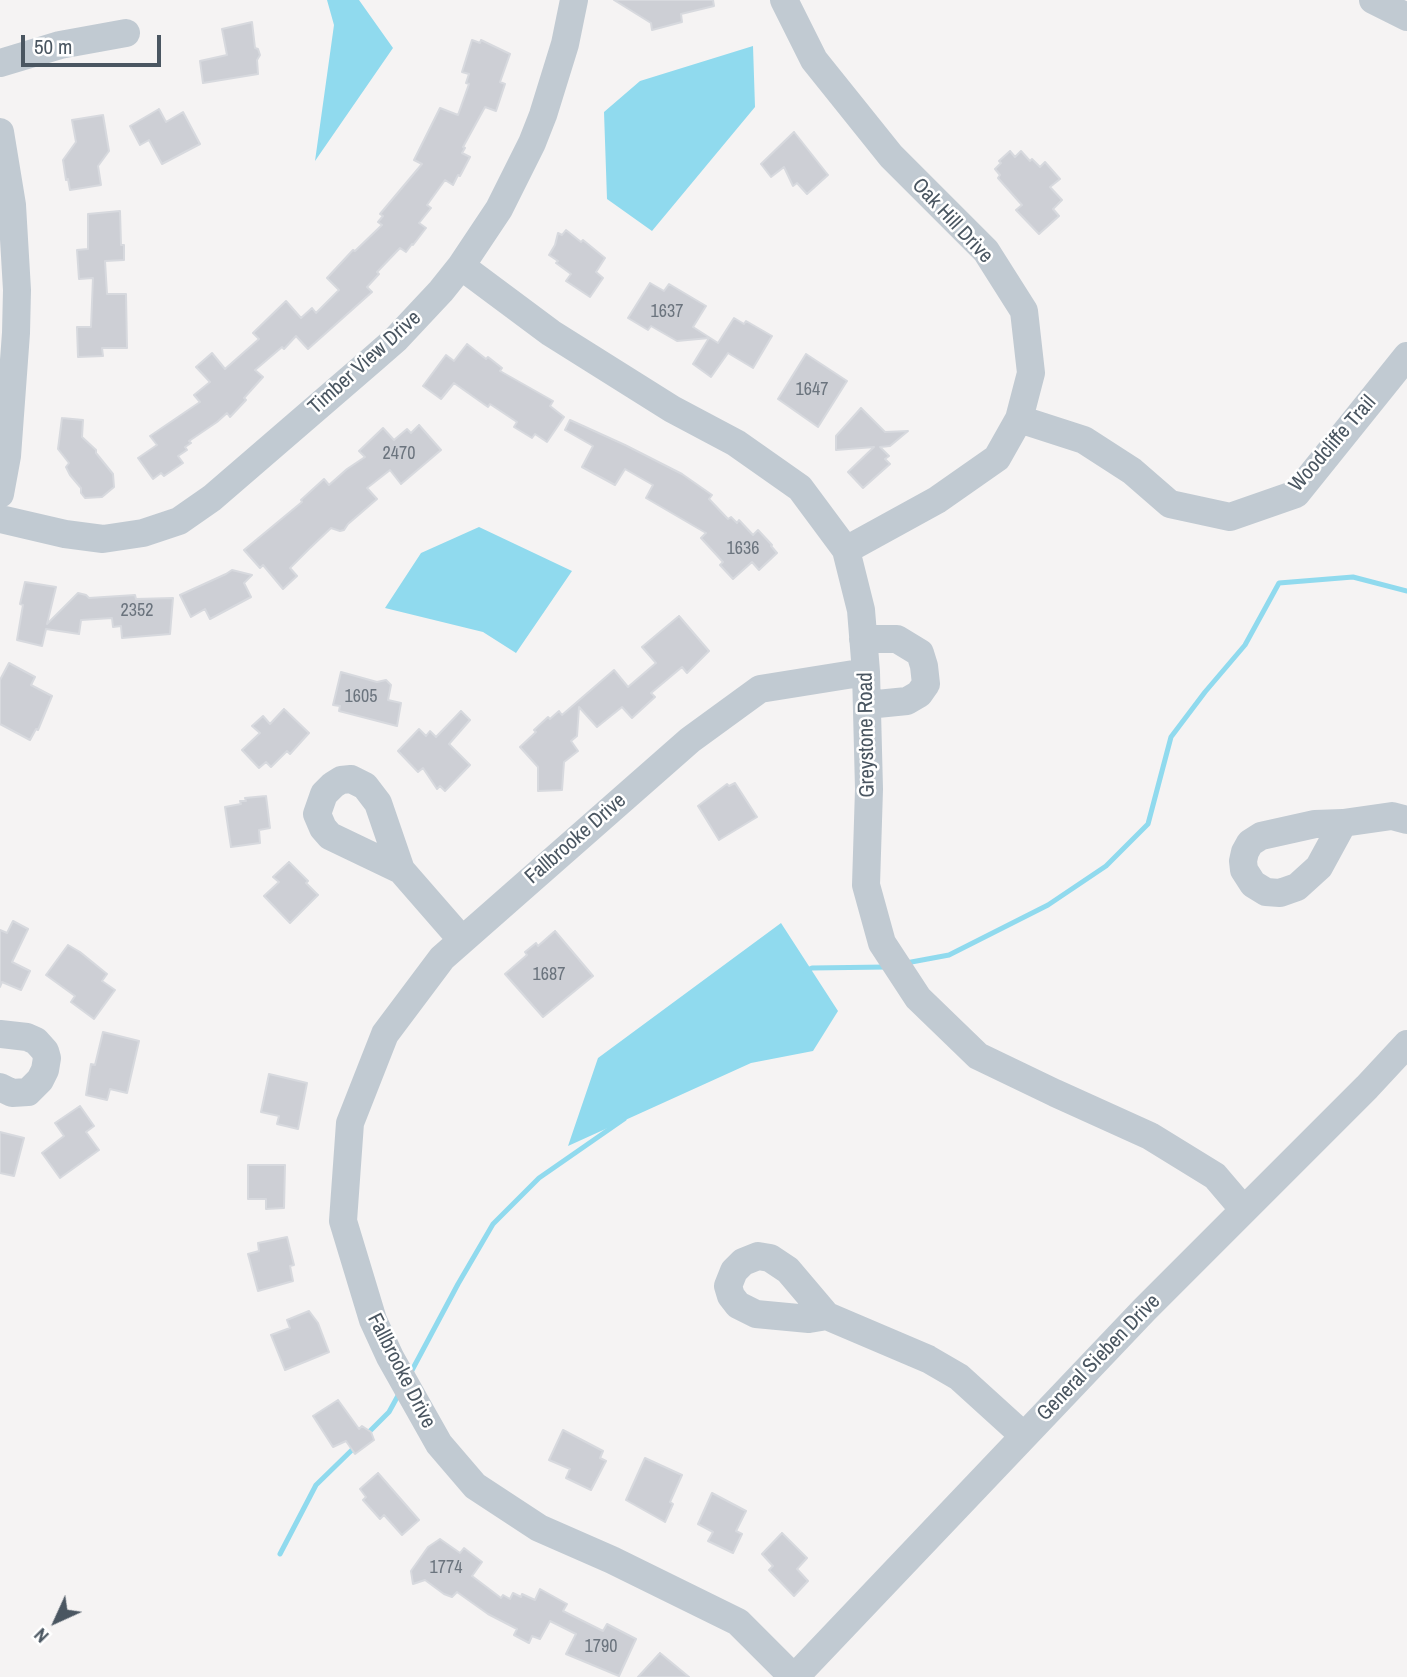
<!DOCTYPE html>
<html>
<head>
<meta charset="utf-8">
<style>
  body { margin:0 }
  #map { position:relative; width:1407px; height:1677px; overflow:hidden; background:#f5f3f3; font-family:"Archivo Narrow",sans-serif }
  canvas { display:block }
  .north { position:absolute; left:21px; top:1586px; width:70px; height:70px; -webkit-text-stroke:5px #fff; paint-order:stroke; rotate:225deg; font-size:19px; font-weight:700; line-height:28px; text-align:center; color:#4a5661 }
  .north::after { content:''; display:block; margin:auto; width:24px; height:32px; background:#4a5661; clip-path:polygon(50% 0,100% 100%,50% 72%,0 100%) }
  .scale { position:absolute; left:21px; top:35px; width:140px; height:32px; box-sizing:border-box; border:4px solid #4a5661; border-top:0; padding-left:9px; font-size:21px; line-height:24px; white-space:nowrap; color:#4a5661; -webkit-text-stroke:5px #fff; paint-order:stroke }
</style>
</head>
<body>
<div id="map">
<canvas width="1407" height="1677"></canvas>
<div class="north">N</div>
<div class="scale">50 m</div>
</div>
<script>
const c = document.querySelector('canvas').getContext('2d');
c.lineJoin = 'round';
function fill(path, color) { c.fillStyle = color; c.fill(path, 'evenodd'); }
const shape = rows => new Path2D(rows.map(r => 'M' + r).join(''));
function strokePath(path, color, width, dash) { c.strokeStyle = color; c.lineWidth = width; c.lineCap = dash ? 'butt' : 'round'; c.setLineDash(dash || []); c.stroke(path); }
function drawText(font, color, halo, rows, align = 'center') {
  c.font = font + ' "Archivo Narrow",sans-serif'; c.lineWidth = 5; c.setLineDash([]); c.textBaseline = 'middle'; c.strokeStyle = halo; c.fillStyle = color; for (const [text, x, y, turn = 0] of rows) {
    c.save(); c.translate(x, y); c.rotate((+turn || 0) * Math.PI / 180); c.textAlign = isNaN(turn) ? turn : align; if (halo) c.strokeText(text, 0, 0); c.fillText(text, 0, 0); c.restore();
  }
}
const water = shape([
  [327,0,359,0,393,48,315,161,334,25],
  [753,46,755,107,652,231,607,199,604,112,640,81],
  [479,527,572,571,516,653,483,632,385,608,421,553],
  [781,923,838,1011,813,1051,751,1063,568,1146,598,1058]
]);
const stream = shape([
  [906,963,949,955,1048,905,1106,866,1148,824,1171,737,1205,692,1245,645,1279,583,1353,577,1407,591],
  [805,971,812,968,886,967],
  [410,1374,458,1284,493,1224,539,1178,624,1119],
  [365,1436,389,1412,400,1392],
  [280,1554,316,1485,356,1446]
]);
const building = shape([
  [614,0,713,0,714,6,681,14,682,22,652,30,651,23,614,0],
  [252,22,255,48,258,49,260,55,257,60,258,74,203,83,200,61,227,55,222,29,252,22],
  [472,40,480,43,481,40,510,54,500,82,505,84,496,111,485,107,463,147,465,148,462,153,470,157,460,176,458,175,453,185,445,180,427,205,431,208,419,223,426,228,413,245,412,244,406,252,400,248,377,272,379,274,367,287,372,292,308,349,296,336,284,349,282,347,255,370,263,377,244,398,246,400,230,417,227,413,217,422,189,441,191,443,185,447,187,450,178,456,183,463,164,476,161,473,153,479,138,458,157,445,150,436,200,402,194,395,210,382,196,367,212,353,225,369,259,339,253,333,286,301,301,318,312,308,316,313,339,290,327,278,353,250,355,251,382,225,378,222,383,216,380,214,422,164,414,160,440,108,458,115,469,84,466,83,469,74,462,72,472,40],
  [159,109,166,122,183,112,200,144,162,164,149,140,140,145,130,126,159,109],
  [103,115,109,151,98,166,101,185,70,190,68,179,66,180,63,160,76,142,72,120,103,115],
  [794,132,828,175,807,194,797,183,793,186,784,167,771,177,761,164,794,132],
  [1010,151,1015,157,1021,151,1030,161,1032,159,1040,167,1045,162,1060,179,1050,187,1062,200,1053,209,1059,216,1039,234,1016,210,1022,205,998,178,1000,175,995,169,1001,163,999,161,1010,151],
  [120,211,121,245,124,245,124,260,105,261,107,294,126,294,127,348,102,348,103,356,78,357,77,327,91,327,93,278,79,279,77,250,88,249,88,214,120,211],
  [566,230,581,242,583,240,605,258,596,272,603,278,590,297,566,281,571,274,556,263,558,261,549,255,555,245,558,233,562,235,566,230],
  [650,283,664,291,669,284,706,306,693,327,718,343,734,318,744,324,746,321,772,336,753,368,728,353,711,377,693,364,709,338,677,341,651,326,648,330,628,318,650,283],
  [467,344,486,359,488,357,502,368,500,371,553,401,550,406,564,417,547,442,535,434,532,438,514,427,517,422,490,404,488,407,454,383,441,399,423,386,446,355,454,361,467,344],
  [806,354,847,381,818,427,778,399,806,354],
  [861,408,885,432,908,431,890,446,880,447,889,456,885,459,890,464,863,488,848,472,874,447,836,450,836,436,861,408],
  [62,418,83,420,82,437,96,450,96,453,113,474,114,487,102,497,85,498,81,493,81,488,70,475,66,467,69,463,58,449,62,418],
  [570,420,625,445,682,474,712,495,709,499,728,519,731,517,737,523,739,520,753,535,758,530,772,545,771,546,777,553,759,570,752,562,733,579,720,565,723,562,701,538,706,533,646,498,653,485,625,469,615,485,582,467,593,446,565,430,570,420],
  [419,425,441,450,401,484,390,470,367,488,377,499,348,524,344,530,340,531,331,528,309,549,290,568,297,576,283,589,263,565,260,568,244,550,302,502,301,500,324,479,329,485,347,469,365,457,359,451,383,428,394,440,407,429,411,433,419,425],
  [232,570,252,575,244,583,251,597,210,619,205,609,191,617,180,595,226,574,232,570],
  [25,582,56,587,47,624,78,593,86,595,89,598,135,595,136,599,173,598,170,634,122,638,121,626,113,627,112,618,81,620,79,634,46,629,42,646,17,640,23,605,20,604,25,582],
  [679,616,709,651,687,673,682,667,651,693,655,697,632,718,622,707,597,727,579,707,577,736,571,741,578,751,564,762,562,790,538,791,538,767,520,747,536,732,534,730,548,717,550,719,559,711,562,715,614,670,628,687,656,663,642,647,679,616],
  [9,663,35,677,31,685,52,696,38,730,36,729,30,740,0,724,0,680,9,663],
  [341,672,377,682,386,680,391,685,388,700,401,703,397,726,339,711,340,706,333,705,341,672],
  [284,709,309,733,290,754,287,751,271,767,266,762,259,768,242,750,260,733,252,726,263,716,270,724,284,709],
  [461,711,470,720,449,744,470,765,445,791,440,786,437,789,423,768,418,772,398,751,419,729,426,736,430,731,436,737,461,711],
  [735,783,757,817,719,840,698,806,727,784,729,786,735,783],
  [266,796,270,828,259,830,260,843,231,847,225,807,241,804,240,801,246,801,245,798,266,796],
  [289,862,308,881,306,883,318,895,290,923,264,896,279,882,273,877,289,862],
  [13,921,28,929,12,962,30,971,21,990,2,982,0,987,0,930,7,933,13,921],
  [555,931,593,976,543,1017,505,974,527,955,525,952,536,943,538,946,555,931],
  [68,945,80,952,107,974,102,981,115,990,94,1019,71,1002,75,996,46,975,68,945],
  [103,1032,139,1041,127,1093,110,1089,107,1100,86,1095,91,1064,95,1065,103,1032],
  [269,1074,307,1083,298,1129,277,1124,279,1116,261,1112,269,1074],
  [80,1106,94,1126,86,1132,99,1150,60,1178,42,1153,64,1136,55,1123,80,1106],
  [0,1132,24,1138,14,1176,0,1173,0,1132],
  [248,1165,285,1165,284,1208,266,1209,266,1199,248,1199,248,1165],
  [287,1237,294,1265,290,1266,293,1281,258,1291,248,1254,259,1251,258,1243,287,1237],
  [309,1311,318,1323,329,1352,285,1370,271,1335,290,1328,287,1320,309,1311],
  [338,1400,359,1429,362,1426,371,1432,374,1440,355,1454,346,1441,333,1447,313,1416,338,1400],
  [563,1430,603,1451,600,1458,606,1461,591,1490,566,1478,570,1469,549,1460,563,1430],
  [645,1458,682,1475,670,1502,673,1504,665,1522,626,1500,645,1458],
  [378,1473,419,1520,402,1535,384,1515,380,1519,363,1500,366,1497,360,1489,378,1473],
  [712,1493,746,1511,736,1531,742,1534,733,1553,708,1541,713,1532,698,1524,712,1493],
  [782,1533,807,1558,797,1569,808,1581,794,1596,769,1570,773,1566,762,1554,782,1533],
  [440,1539,460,1553,464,1548,482,1562,472,1576,501,1598,503,1595,510,1599,513,1593,521,1597,522,1594,535,1600,540,1589,567,1604,563,1611,603,1631,607,1624,636,1639,619,1676,566,1654,576,1634,550,1621,540,1639,532,1636,529,1643,514,1635,517,1629,488,1614,457,1592,452,1597,444,1594,425,1580,413,1584,411,1571,428,1547,440,1539],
  [660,1653,689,1677,638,1677,660,1653]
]);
const minor = shape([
  [784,0,814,60,891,156,986,251,1024,311,1031,373,1019,419,997,458,937,500,846,550],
  [1373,0,1407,17],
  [0,63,60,45,126,33],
  [0,132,12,205,17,290,16,333,7,456,0,494],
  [461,266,551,333,672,409,736,443,800,488,846,550,861,610,866,672,869,789,866,885,882,943,918,998,978,1056,1055,1093,1150,1136,1215,1176,1244,1210],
  [1019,419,1084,440,1132,471,1170,504,1230,517,1296,494,1407,356],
  [0,519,65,534,103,539,143,533,179,521,212,498,372,360,396,339,441,291,461,266,499,209,532,143,543,115,565,44,574,0],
  [863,639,897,639,920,653,924,666,926,684,919,694,907,701,867,705],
  [1343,823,1319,867,1297,887,1280,893,1266,892,1253,884,1244,870,1243,861,1245,852,1250,843,1261,836,1315,824,1343,823,1392,816,1407,820],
  [401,870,330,836,323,828,317,814,324,794,333,785,341,780,351,779,365,786,378,803,401,870,462,940],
  [0,1034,27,1037,36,1041,45,1051,47,1058,45,1070,40,1080,28,1092,12,1093,0,1087],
  [827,1316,788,1270,770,1258,758,1256,743,1262,734,1271,728,1286,731,1296,738,1305,756,1314,809,1319,827,1316,928,1359,959,1377,1024,1436],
  [793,1677,738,1622,612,1560,539,1528,475,1486,439,1444,390,1357,373,1320,343,1221,350,1123,385,1034,442,958,690,740,760,689,866,672],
  [795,1677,1145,1309,1367,1087,1407,1044]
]);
const numberNames = [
  ["1637",667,312],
  ["1647",812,390],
  ["2470",399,454],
  ["1636",743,549],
  ["2352",137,611],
  ["1605",361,697],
  ["1687",549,975],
  ["1774",446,1568],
  ["1790",601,1647]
];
const streetNames = [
  ["Oak Hill Drive",952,221,47],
  ["Timber View Drive",365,363,-42],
  ["Woodcliffe Trail",1333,444,-49],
  ["Greystone Road",867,735,-91],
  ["Fallbrooke Drive",576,839,-41],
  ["General Sieben Drive",1099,1358,-46],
  ["Fallbrooke Drive",401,1371,63]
];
fill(water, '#90daee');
strokePath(stream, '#90daee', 5);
fill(building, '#cdcfd5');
strokePath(building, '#d7d9de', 2);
strokePath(minor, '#c1cad2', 28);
drawText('18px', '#6b747e', null, numberNames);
drawText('21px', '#4a5661', '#fff', streetNames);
</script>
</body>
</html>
